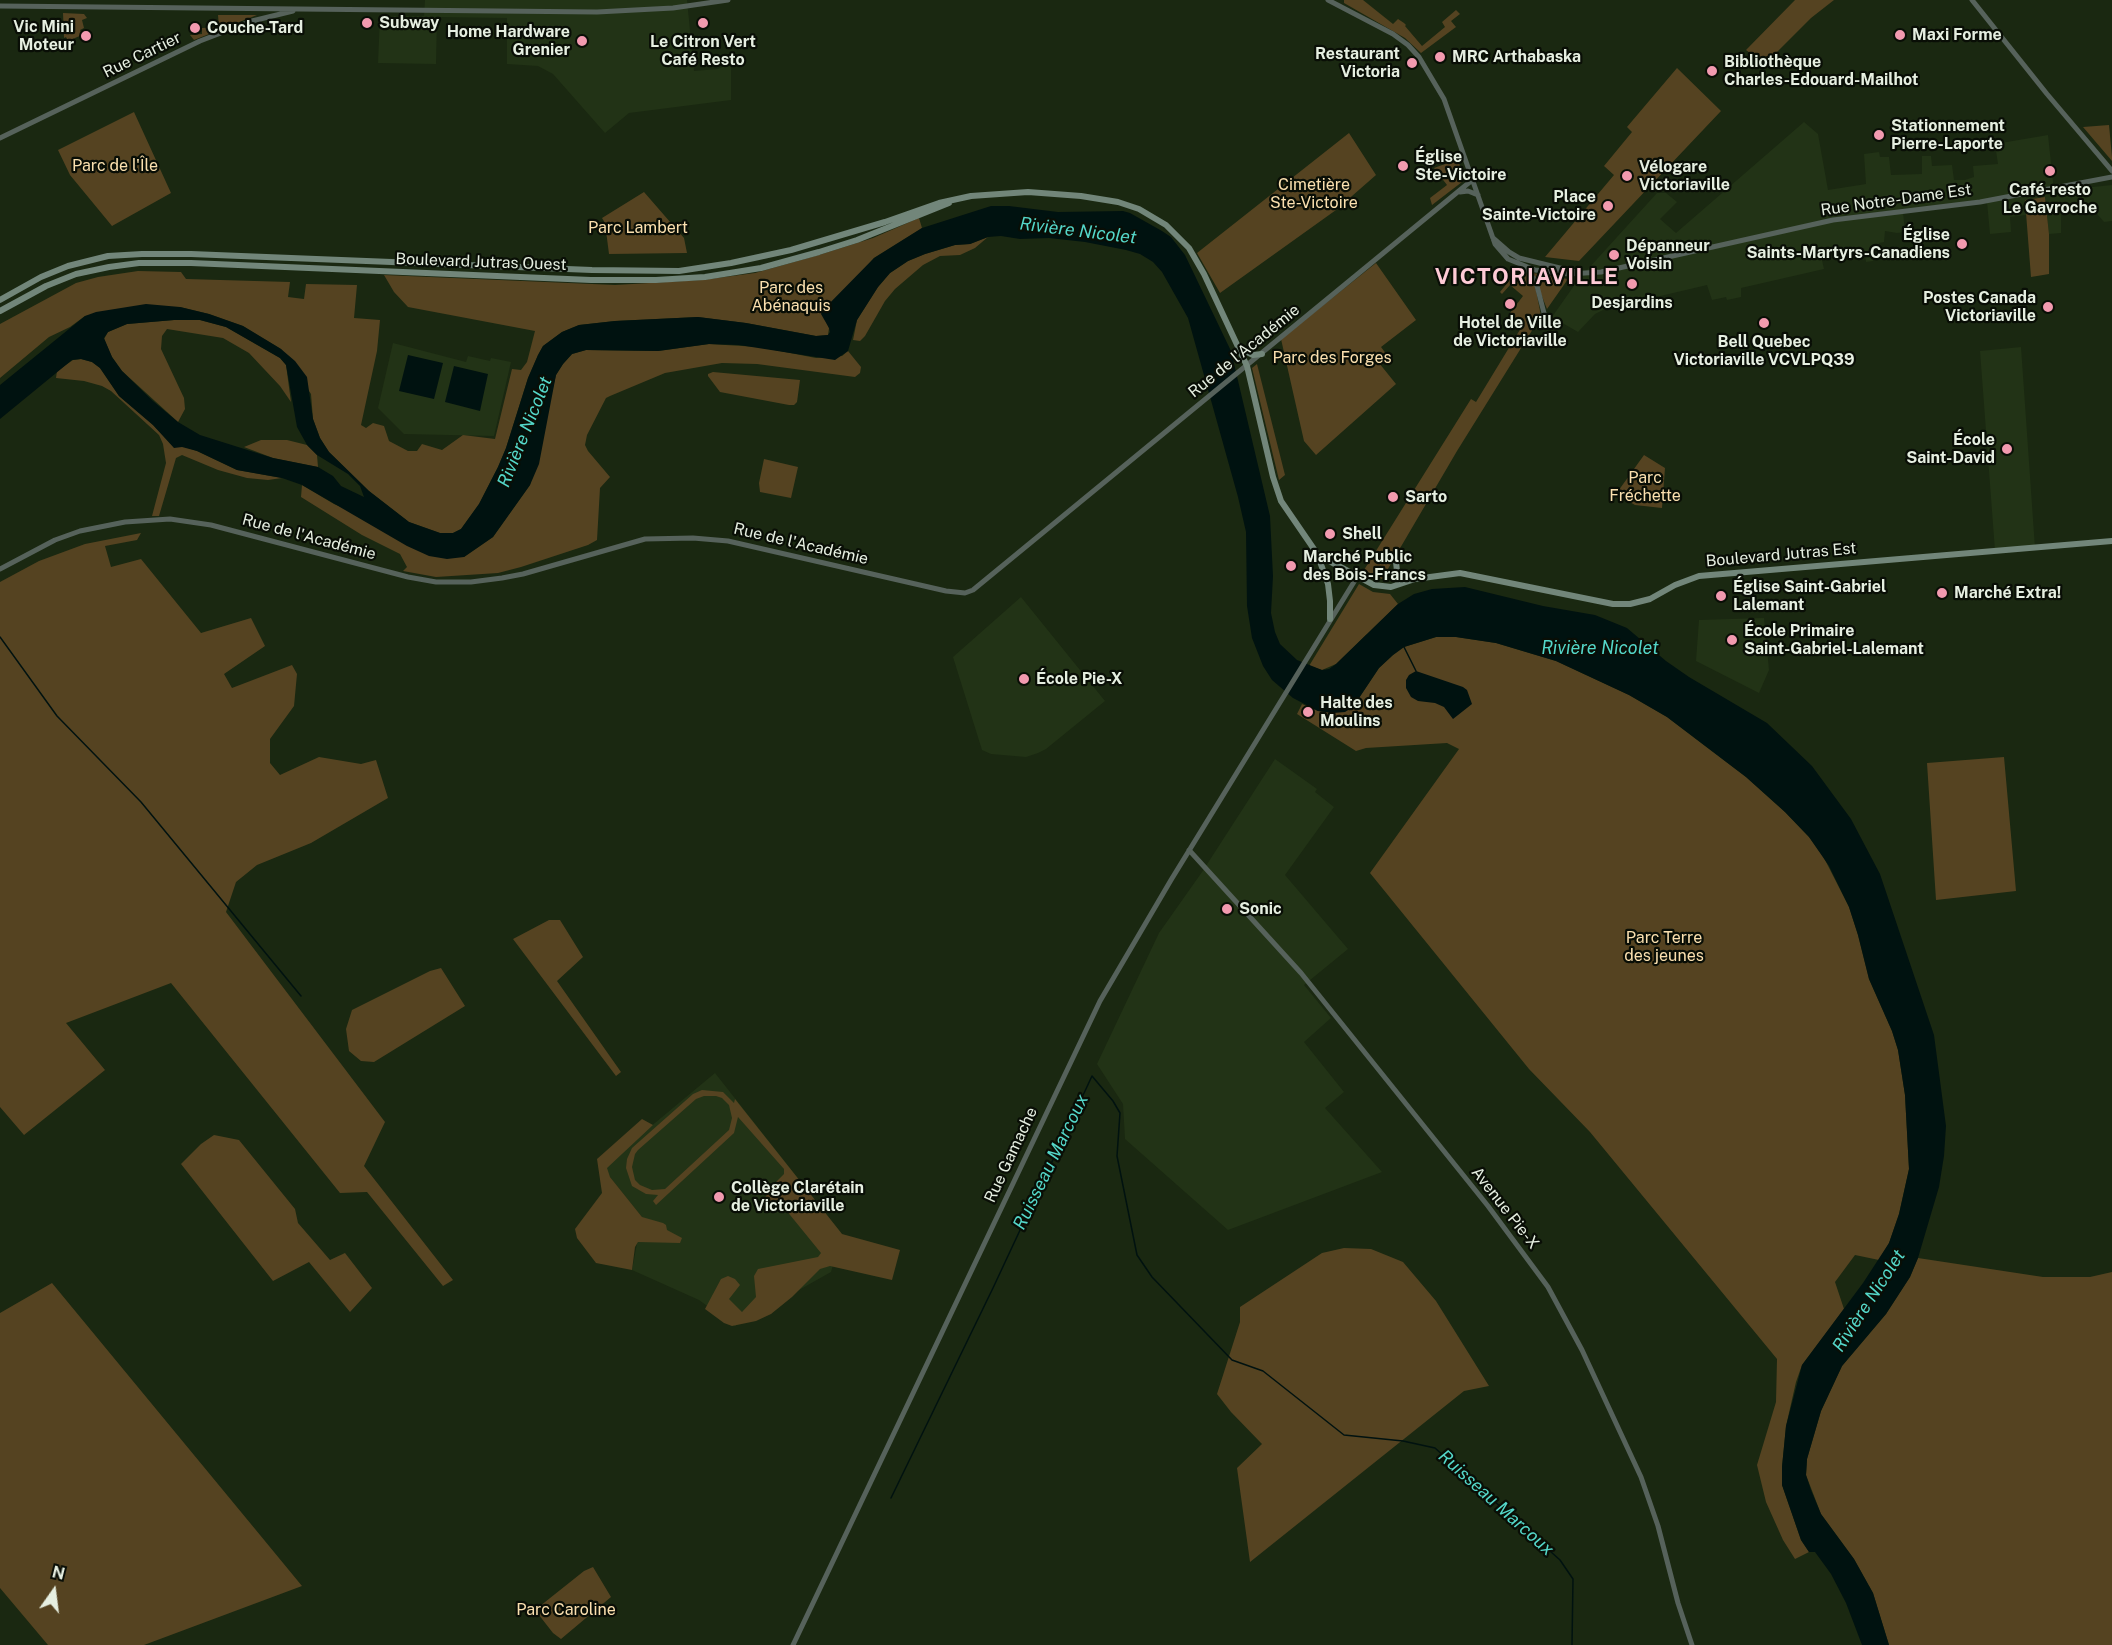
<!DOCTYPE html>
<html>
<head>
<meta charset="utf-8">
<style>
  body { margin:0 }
  #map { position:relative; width:2112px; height:1645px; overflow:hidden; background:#1a2811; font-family:"Public Sans",sans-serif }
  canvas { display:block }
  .north { position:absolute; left:24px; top:1561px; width:60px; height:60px; -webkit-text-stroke:4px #090e06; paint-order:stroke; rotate:14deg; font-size:16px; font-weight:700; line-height:24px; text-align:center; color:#e6efe1 }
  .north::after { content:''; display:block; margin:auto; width:21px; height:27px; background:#e6efe1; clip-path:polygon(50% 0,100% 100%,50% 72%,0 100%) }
</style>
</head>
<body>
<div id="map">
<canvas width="2112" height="1645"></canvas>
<div class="north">N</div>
</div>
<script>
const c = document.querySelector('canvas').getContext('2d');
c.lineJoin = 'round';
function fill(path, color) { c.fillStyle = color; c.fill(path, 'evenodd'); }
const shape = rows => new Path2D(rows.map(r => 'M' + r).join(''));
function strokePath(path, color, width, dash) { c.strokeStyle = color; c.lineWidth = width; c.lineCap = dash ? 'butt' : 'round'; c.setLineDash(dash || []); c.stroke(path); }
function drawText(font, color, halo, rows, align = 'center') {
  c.font = font + ' "Public Sans",sans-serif'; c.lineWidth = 4.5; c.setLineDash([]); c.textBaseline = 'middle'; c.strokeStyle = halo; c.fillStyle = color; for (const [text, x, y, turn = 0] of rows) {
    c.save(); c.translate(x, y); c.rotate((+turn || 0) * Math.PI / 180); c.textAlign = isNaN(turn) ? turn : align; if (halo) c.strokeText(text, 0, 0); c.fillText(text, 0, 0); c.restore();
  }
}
const built = shape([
  [425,0,687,0,694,71,718,69,731,63,731,100,629,113,605,133,553,74,538,66,507,64,507,18,437,17,436,64,378,63,380,16,424,16],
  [1804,122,1818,134,1828,190,1866,184,1864,154,1879,152,1880,157,1889,157,1891,175,1922,174,1922,156,1931,156,1932,166,1952,165,1954,180,1965,180,1974,177,1973,166,1998,164,1995,144,2048,135,2054,191,2112,185,2112,221,2104,222,2092,208,2061,211,2061,233,2049,234,2045,197,2025,200,2026,215,2010,217,2011,232,1990,234,1987,202,1903,212,1905,232,1897,233,1885,231,1884,242,1879,243,1878,247,1871,248,1873,261,1866,262,1864,248,1842,250,1821,256,1824,269,1741,288,1741,297,1727,300,1726,297,1712,300,1707,285,1605,309,1595,314,1578,332,1552,317,1578,280,1657,193,1666,193,1677,202,1660,219,1676,233],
  [393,343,466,362,468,356,490,361,491,358,511,362,494,436,404,434,378,408],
  [2021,347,2035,548,1995,551,1980,351],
  [1021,597,1105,701,1046,749,1038,753,1026,757,991,754,982,750,953,657],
  [1764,618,1769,670,1759,693,1696,661,1699,620],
  [1275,759,1317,789,1315,792,1334,807,1285,875,1348,949,1304,985,1331,1018,1304,1042,1344,1092,1325,1108,1382,1172,1228,1230,1125,1139,1123,1104,1097,1064,1159,933,1202,872],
  [715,1073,842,1234,831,1272,735,1326,699,1300,632,1270,642,1217,602,1167]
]);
const green = shape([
  [1344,0,1363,0,1393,24,1398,19,1404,23,1406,25,1405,26,1422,46,1445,27,1442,22,1456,10,1460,14,1451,21,1456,27,1421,53,1405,38,1344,3],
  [1795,0,1834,0,1811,18,1772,57,1761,60,1757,58,1746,50],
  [63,13,84,14,87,18,82,20,84,28,80,30,82,35,68,41,66,37,64,38],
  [218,15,257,15,194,40,190,35,202,34,202,28,219,27],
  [1677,68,1721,111,1579,261,1545,257,1614,175,1604,166,1632,132,1627,127],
  [134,112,171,193,112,226,70,175,58,150],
  [2109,125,2112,157,2112,161,2083,127],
  [1349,133,1376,175,1336,210,1220,293,1197,253],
  [1456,160,1458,160,1463,175,1462,182,1432,205,1430,198,1447,185,1434,168],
  [644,192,684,238,687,253,609,254,605,223,602,218],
  [2045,197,2049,234,2049,274,2031,277,2025,200],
  [919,218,922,228,874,258,824,317,829,328,828,335,816,336,746,323,698,317,615,321,579,325,562,332,543,346,538,355,528,378,506,448,498,467,479,504,461,529,453,533,440,533,409,522,369,491,329,452,320,438,313,419,311,394,281,349,243,326,209,314,180,307,85,316,70,327,49,337,0,378,0,324,76,283,98,277,138,271,181,272,186,279,290,282,288,297,304,299,306,284,357,285,354,318,380,320,377,351,361,425,366,428,373,423,384,426,389,441,408,451,417,451,422,444,442,450,463,435,495,439,512,369,521,370,527,362,535,331,408,307,394,292,384,275,615,285,702,280,755,273,819,255,873,238],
  [988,237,975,248,960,255,940,256,923,265,895,289,885,301,865,336,860,341,853,340,857,320,878,287,890,273,908,261,925,254,955,245,970,244],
  [1376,263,1416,320,1381,347,1387,355,1379,363,1396,384,1316,455,1304,441,1281,339],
  [1521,269,1530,276,1535,285,1541,316,1457,451,1382,579,1364,570,1471,399,1476,402,1521,328,1512,321,1510,313,1523,296,1510,285,1502,294,1500,292,1517,271],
  [1533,273,1568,279,1547,309,1541,294],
  [174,320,200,320,226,327,280,358,286,365,291,402,280,386,249,353,223,338,167,329,162,336,161,349,184,398,185,409,178,422,122,371,112,357,104,339,108,332,127,324],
  [709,344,759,347,816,358,842,356,848,351,861,367,860,373,855,377,757,364,722,363,665,373,610,396,606,398,587,435,585,445,588,451,610,477,600,488,597,540,588,545,521,567,498,573,436,577,403,571,407,567,400,554,362,535,301,497,302,485,334,504,464,557,493,537,530,485,556,375,563,364,572,354,586,350,658,351],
  [81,359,92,362,100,368,119,396,153,425,174,447,182,446,197,451,237,470,282,478,268,480,247,478,218,470,182,455,176,458,159,516,152,516,166,463,163,444,159,435,111,391,102,386,84,381,56,378,57,371,73,360],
  [1257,364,1285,475,1279,480,1252,368],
  [713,372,800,380,797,402,794,405,789,405,720,392,708,376,708,374],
  [261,440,287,440,307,445,317,455,318,467,273,458,244,447],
  [1644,455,1665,468,1662,508,1635,505,1616,494],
  [764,459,798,467,791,498,760,492,759,483],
  [141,533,137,540,105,546,111,567,141,559,201,633,251,618,265,646,224,674,232,688,292,665,297,674,294,706,270,739,270,763,280,775,319,757,361,764,376,760,388,798,311,843,257,865,236,882,226,912,385,1122,364,1166,453,1280,443,1286,367,1192,340,1193,171,983,66,1023,105,1070,24,1135,0,1107,0,582,39,561,85,544],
  [1359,584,1373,592,1390,594,1398,604,1336,664,1322,670,1309,666],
  [1436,637,1456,637,1496,643,1556,661,1629,695,1667,717,1746,777,1785,812,1809,837,1823,856,1849,907,1858,935,1869,979,1892,1031,1898,1050,1905,1095,1909,1169,1899,1214,1889,1243,1879,1260,1855,1255,1835,1282,1844,1309,1802,1365,1796,1382,1786,1426,1782,1467,1782,1485,1801,1540,1809,1552,1795,1559,1783,1540,1766,1502,1757,1465,1776,1402,1777,1359,1590,1132,1529,1069,1370,873,1459,749,1447,743,1366,748,1356,751,1297,714,1302,704,1318,711,1333,713,1353,707,1379,668,1393,655,1404,647],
  [2004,757,2016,891,1936,900,1927,763],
  [549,920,560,920,583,957,557,981,621,1072,616,1076,513,939],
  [441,968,465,1006,374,1062,361,1061,349,1051,346,1029,352,1010,430,971],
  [702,1090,723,1092,734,1103,735,1099,842,1234,900,1250,892,1280,830,1266,820,1269,792,1297,771,1314,756,1321,732,1326,724,1323,705,1309,721,1279,728,1276,735,1279,740,1285,729,1299,742,1312,756,1297,754,1276,758,1269,818,1257,821,1253,786,1210,769,1209,763,1205,765,1198,770,1188,784,1174,784,1169,738,1117,734,1133,656,1205,653,1201,658,1195,646,1194,632,1186,626,1168,627,1159,632,1148,693,1094],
  [704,1096,716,1096,722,1098,729,1105,732,1118,729,1130,665,1189,652,1190,640,1185,635,1180,632,1167,635,1154,638,1150,696,1099],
  [642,1119,653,1125,607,1168,610,1177,642,1217,663,1223,666,1225,667,1230,682,1238,680,1243,638,1242,635,1247,632,1270,596,1263,577,1238,575,1229,602,1193,597,1159],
  [214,1135,239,1140,295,1209,298,1223,330,1260,345,1253,372,1288,350,1312,309,1262,273,1281,181,1164,201,1144],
  [1344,1248,1371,1249,1403,1262,1436,1301,1489,1386,1464,1391,1250,1562,1237,1468,1262,1444,1231,1412,1217,1394,1240,1322,1240,1307,1322,1253],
  [1918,1258,2043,1277,2090,1277,2112,1272,2112,1645,1889,1645,1873,1593,1854,1559,1821,1514,1806,1475,1807,1459,1821,1411,1842,1366,1886,1314,1910,1277],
  [52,1283,260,1535,302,1586,144,1645,48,1645,0,1588,0,1313],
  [593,1567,611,1597,561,1639,553,1633,535,1610,584,1571]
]);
const water = shape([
  [991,206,1009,206,1058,212,1123,211,1130,213,1162,231,1171,237,1185,255,1231,351,1270,516,1273,576,1271,613,1275,632,1280,644,1297,660,1322,670,1329,669,1336,664,1398,604,1414,594,1432,589,1465,587,1543,606,1595,615,1627,628,1666,661,1689,677,1767,723,1812,766,1851,819,1880,874,1934,1035,1946,1126,1944,1156,1939,1187,1918,1258,1910,1277,1886,1314,1842,1366,1821,1411,1807,1459,1806,1475,1811,1490,1821,1514,1854,1559,1873,1593,1889,1645,1862,1645,1846,1603,1831,1574,1815,1552,1809,1552,1801,1540,1782,1485,1782,1467,1786,1426,1802,1365,1863,1283,1889,1243,1899,1214,1909,1169,1905,1095,1898,1050,1892,1031,1869,979,1858,935,1849,907,1829,866,1809,837,1785,812,1746,777,1667,717,1629,695,1556,661,1496,643,1456,637,1436,637,1404,647,1393,655,1379,668,1353,707,1345,712,1333,713,1318,711,1293,698,1272,680,1263,666,1252,638,1247,606,1246,532,1238,497,1188,318,1162,272,1153,262,1140,254,1126,250,1085,242,1049,238,1020,239,1001,236,988,237,970,244,955,245,925,254,908,261,890,273,878,287,857,320,848,351,835,360,739,345,709,344,658,351,586,350,572,354,563,364,556,375,539,464,530,485,493,537,464,557,447,559,429,556,407,546,302,485,282,478,237,470,197,451,182,447,174,448,153,425,119,396,100,368,92,362,81,359,72,360,0,419,0,385,85,316,96,312,146,304,180,307,209,314,243,326,281,349,295,361,307,377,313,419,320,438,329,452,369,491,409,522,440,533,453,533,461,529,479,504,498,467,506,448,528,378,538,355,543,346,562,332,579,325,615,321,698,317,746,323,816,336,828,335,830,332,829,328,821,314,822,311,874,258,922,228],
  [174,320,200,320,226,327,280,358,286,365,297,427,307,445,317,455,348,474,360,486,364,497,341,486,333,476,318,467,273,458,200,435,178,422,153,401,122,371,112,357,104,338,108,332,127,324],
  [408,355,443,363,434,399,399,391],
  [454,366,488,374,480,411,445,402],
  [1416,671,1463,687,1467,690,1472,704,1453,719,1444,707,1435,703,1418,701,1411,697,1406,688,1406,680,1409,675]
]);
const stream = shape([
  [0,637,57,716,141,802,301,996],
  [1404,647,1416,671],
  [891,1498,993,1288,1092,1076,1113,1101,1120,1113,1117,1156,1137,1255,1152,1277,1232,1360,1263,1371,1344,1435,1403,1441,1435,1448,1560,1560,1573,1579,1572,1645]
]);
const tertiary = shape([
  [1328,0,1393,34,1408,45,1419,57,1444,99,1495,244,1508,259,1535,270,1569,274,1601,272,1833,220,1980,202,2112,177],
  [1972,0,2047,94,2112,171],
  [0,6,597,12,673,8,728,0],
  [0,138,200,41,252,21,293,11],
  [1460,192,1468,191,1478,195],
  [1493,238,1509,252,1519,258,1576,272],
  [1526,268,1536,282,1545,317],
  [0,569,55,540,80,531,125,522,170,519,211,525,408,577,436,582,471,582,502,578,523,574,645,539,693,538,728,541,946,591,965,593,973,590,1471,181],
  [1189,850,1301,973,1488,1206,1548,1287,1582,1350,1641,1477,1658,1526,1678,1603,1692,1645],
  [793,1645,1100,1001,1171,880,1357,577]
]);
const secondary = shape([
  [0,300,41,277,68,266,108,256,142,254,191,254,592,270,679,271,731,263,791,250,885,222,939,203,971,196,1028,192,1081,196,1118,202,1139,209,1166,225,1189,248,1204,274,1247,366,1273,477,1281,501,1318,555,1374,585,1391,587,1415,579,1460,573,1613,604,1630,604,1650,599,1675,585,1699,576,2112,541],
  [0,311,46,286,76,274,109,267,139,263,191,263,591,280,656,280,705,277,761,268,819,252,857,240,949,203],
  [1241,349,1253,355,1262,354],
  [1318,556,1328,584,1330,601,1330,619],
  [1396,562,1397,571,1401,575,1414,579]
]);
const markers = [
  [367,23,6,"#f29aaf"],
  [703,23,6,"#f29aaf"],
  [195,28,6,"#f29aaf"],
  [1900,35,6,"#f29aaf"],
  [86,36,6,"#f29aaf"],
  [582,41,6,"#f29aaf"],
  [1440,57,6,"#f29aaf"],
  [1412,63,6,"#f29aaf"],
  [1712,71,6,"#f29aaf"],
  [1879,135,6,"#f29aaf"],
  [1403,166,6,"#f29aaf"],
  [2050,171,6,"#f29aaf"],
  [1627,176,6,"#f29aaf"],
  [1608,206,6,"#f29aaf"],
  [1962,244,6,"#f29aaf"],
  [1614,255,6,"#f29aaf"],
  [1632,284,6,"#f29aaf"],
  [1510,304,6,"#f29aaf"],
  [2048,307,6,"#f29aaf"],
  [1764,323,6,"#f29aaf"],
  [2007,449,6,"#f29aaf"],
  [1393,497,6,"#f29aaf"],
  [1330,534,6,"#f29aaf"],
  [1291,566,6,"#f29aaf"],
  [1942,593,6,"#f29aaf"],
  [1721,596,6,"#f29aaf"],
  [1732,640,6,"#f29aaf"],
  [1024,679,6,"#f29aaf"],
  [1308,712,6,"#f29aaf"],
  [1227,909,6,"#f29aaf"],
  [719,1197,6,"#f29aaf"]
];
const poiNames = [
  ["Subway",379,23],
  ["Vic Mini",74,27,"right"],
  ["Moteur",74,45,"right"],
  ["Couche-Tard",207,28],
  ["Home Hardware",570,32,"right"],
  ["Grenier",570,50,"right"],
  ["Maxi Forme",1912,35],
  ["Le Citron Vert",703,42,"center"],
  ["Café Resto",703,60,"center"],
  ["Restaurant",1400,54,"right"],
  ["Victoria",1400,72,"right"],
  ["MRC Arthabaska",1452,57],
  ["Bibliothèque",1724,62],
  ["Charles-Edouard-Mailhot",1724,80],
  ["Stationnement",1891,126],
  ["Pierre-Laporte",1891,144],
  ["Église",1415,157],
  ["Ste-Victoire",1415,175],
  ["Vélogare",1639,167],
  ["Victoriaville",1639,185],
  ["Café-resto",2050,190,"center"],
  ["Le Gavroche",2050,208,"center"],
  ["Place",1596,197,"right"],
  ["Sainte-Victoire",1596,215,"right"],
  ["Église",1950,235,"right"],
  ["Saints-Martyrs-Canadiens",1950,253,"right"],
  ["Dépanneur",1626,246],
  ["Voisin",1626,264],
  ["Postes Canada",2036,298,"right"],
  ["Victoriaville",2036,316,"right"],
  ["Desjardins",1632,303,"center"],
  ["Hotel de Ville",1510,323,"center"],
  ["de Victoriaville",1510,341,"center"],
  ["Bell Quebec",1764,342,"center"],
  ["Victoriaville VCVLPQ39",1764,360,"center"],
  ["École",1995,440,"right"],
  ["Saint-David",1995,458,"right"],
  ["Sarto",1405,497],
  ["Shell",1342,534],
  ["Marché Public",1303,557],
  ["des Bois-Francs",1303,575],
  ["Église Saint-Gabriel",1733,587],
  ["Lalemant",1733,605],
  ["Marché Extra!",1954,593],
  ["École Primaire",1744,631],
  ["Saint-Gabriel-Lalemant",1744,649],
  ["École Pie-X",1036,679],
  ["Halte des",1320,703],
  ["Moulins",1320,721],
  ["Sonic",1239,909],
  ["Collège Clarétain",731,1188],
  ["de Victoriaville",731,1206]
];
const streetNames = [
  ["Rue Cartier",142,55,-26],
  ["Rue Notre-Dame Est",1896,200,-8],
  ["Boulevard Jutras Ouest",481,262,2],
  ["Rue de l'Académie",1244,351,-39],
  ["Rue de l'Académie",309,537,15],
  ["Rue de l'Académie",801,544,13],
  ["Boulevard Jutras Est",1781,555,-5],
  ["Rue Gamache",1011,1155,-65],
  ["Avenue Pie-X",1505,1208,52]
];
const parkNames = [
  ["Parc de l'Île",115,166],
  ["Cimetière",1314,185],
  ["Ste-Victoire",1314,203],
  ["Parc Lambert",638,228],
  ["Parc des",791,288],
  ["Abénaquis",791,306],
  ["Parc des Forges",1332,358],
  ["Parc",1645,478],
  ["Fréchette",1645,496],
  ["Parc Terre",1664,938],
  ["des jeunes",1664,956],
  ["Parc Caroline",566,1610]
];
const waterNames = [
  ["Rivière Nicolet",1078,231,7],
  ["Rivière Nicolet",525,432,-68],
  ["Rivière Nicolet",1600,648],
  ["Ruisseau Marcoux",1051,1162,-64],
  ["Rivière Nicolet",1869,1301,-57],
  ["Ruisseau Marcoux",1496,1503,42]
];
const districtNames = [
  ["VICTORIAVILLE",1527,277]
];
fill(built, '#223316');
fill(green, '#554321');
fill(water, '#001210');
strokePath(stream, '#001210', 1.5);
strokePath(tertiary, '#56625b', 5);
strokePath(secondary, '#72867a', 6);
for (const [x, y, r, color] of markers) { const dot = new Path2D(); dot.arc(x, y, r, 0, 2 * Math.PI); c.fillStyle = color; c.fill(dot); strokePath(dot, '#090e06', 2); }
drawText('bold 16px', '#e6efe1', '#090e06', poiNames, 'left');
drawText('16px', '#e6efe1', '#090e06', streetNames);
drawText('16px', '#fbe0af', '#090e06', parkNames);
drawText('italic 18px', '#54d7c9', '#090e06', waterNames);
c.letterSpacing = '1.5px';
drawText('bold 22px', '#fecbd6', '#090e06', districtNames);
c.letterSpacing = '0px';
</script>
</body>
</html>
